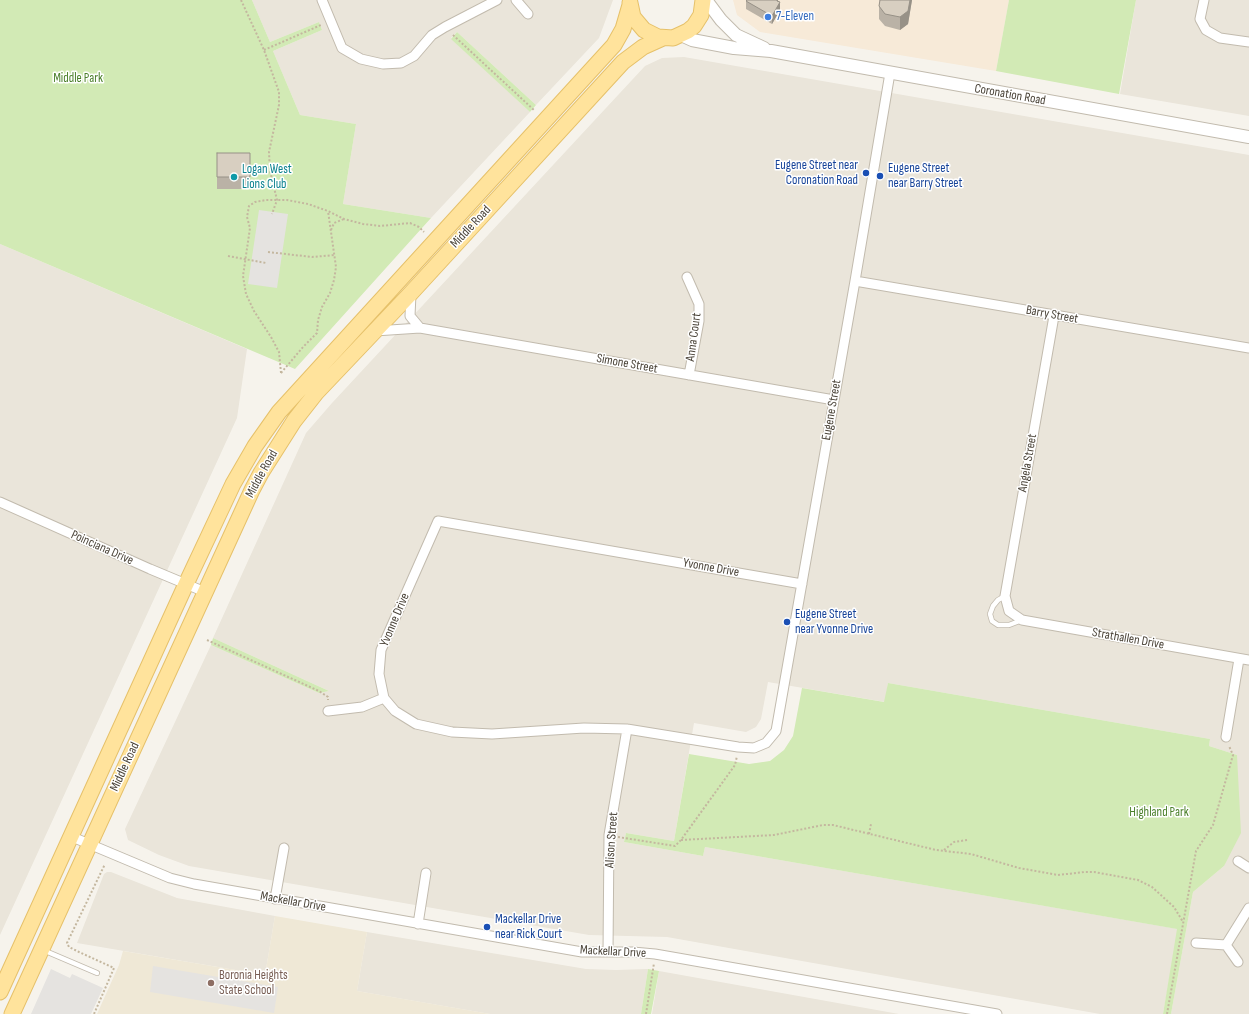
<!DOCTYPE html>
<html>
<head>
<meta charset="utf-8">
<style>
  body { margin:0 }
  canvas { display:block; background:#f6f3ec }
</style>
</head>
<body>
<canvas width="1249" height="1014"></canvas>
<script>
const c = document.querySelector('canvas').getContext('2d');
c.lineJoin = 'round';
function fill(path, color) { c.fillStyle = color; c.fill(path, 'evenodd'); }
const shape = rows => new Path2D(rows.map(r => 'M' + r).join(''));
function strokePath(path, color, width, dash) { c.strokeStyle = color; c.lineWidth = width; c.lineCap = dash ? 'butt' : 'round'; c.setLineDash(dash || []); c.stroke(path); }
function drawText(font, color, halo, rows, align = 'center') {
  c.font = font + ' "Sofia Sans Condensed",sans-serif'; c.lineWidth = 3; c.setLineDash([]); c.textBaseline = 'middle'; c.strokeStyle = halo; c.fillStyle = color; for (const [text, x, y, turn = 0] of rows) {
    c.save(); c.translate(x, y); c.rotate((+turn || 0) * Math.PI / 180); c.textAlign = isNaN(turn) ? turn : align; if (halo) c.strokeText(text, 0, 0); c.fillText(text, 0, 0); c.restore();
  }
}
const residential = shape([
  [252,0,613,0,599,38,536,105,457,32,451,38,530,112,431,218,343,204,356,124,300,115,273,51,322,30,319,22,270,42],
  [1136,0,1249,0,1249,116,1120,94],
  [684,57,1249,155,1249,1014,1171,1014,1193,892,1224,866,1237,755,1209,746,1210,739,888,683,885,702,768,682,761,719,756,727,746,732,694,723,674,841,626,833,624,842,703,856,705,847,1178,929,1163,1014,1100,1014,667,937,589,935,189,866,159,855,128,840,125,829,211,645,319,693,329,691,213,638,306,433,332,403,645,66,662,58],
  [0,244,247,349,237,418,0,935],
  [107,872,111,872,177,898,275,916,265,975,77,943,104,874],
  [367,932,586,969,616,970,648,969,641,1014,490,1014,357,991],
  [659,971,899,1014,652,1014]
]);
const commercial = shape([
  [733,0,1009,0,996,71,760,32,737,15]
]);
const education = shape([
  [275,916,367,932,357,991,490,1014,97,1014,119,965,123,951,265,975]
]);
const green = shape([
  [0,0,252,0,270,42,319,22,322,30,273,51,300,115,356,124,343,204,431,218,295,369,0,244],
  [1009,0,1136,0,1119,94,996,71],
  [457,32,536,105,530,112,451,39],
  [213,638,329,691,319,693,211,645],
  [888,683,1210,739,1209,746,1237,755,1241,833,1224,866,1193,892,1171,1014,1163,1014,1177,929,705,847,703,856,624,842,626,833,674,841,689,754,749,764,770,761,784,750,793,736,802,688,884,702],
  [648,969,659,971,651,1014,641,1014]
]);
const parking = shape([
  [259,210,288,214,277,288,248,284],
  [153,966,278,987,274,1013,150,992],
  [51,969,70,978,72,974,103,988,91,1014,31,1014]
]);
const path = shape([
  [241,0,264,50,279,92,279,105,269,152,270,171,277,200,272,214],
  [453,35,535,111],
  [264,50,321,25],
  [331,230,334,223,344,219],
  [268,252,312,257,335,255],
  [228,256,266,263],
  [281,373,279,352,271,337,254,311,246,294,243,276,250,228,247,217,249,206,255,202,266,200,287,200,308,204,328,211,344,219,363,224,380,226,410,223,419,227,424,232],
  [281,373,303,347,317,333,318,320,322,307,330,293,334,280,336,267,328,211],
  [207,640,319,691,328,697,328,700],
  [869,834,871,824],
  [618,837,675,846,681,840,735,765,737,756],
  [681,840,774,835,823,825,833,825,936,850,971,854,1019,868,1058,875,1085,872,1094,872,1138,880,1152,887,1174,907,1183,922],
  [944,850,954,842,967,840],
  [94,1014,114,968,79,952,69,947,67,943,105,864],
  [646,1014,654,963],
  [1167,1014,1196,851,1213,825,1233,755,1229,746]
]);
const service = shape([
  [1005,596,998,600,993,606,990,614,992,621,998,625,1009,625,1022,620],
  [43,950,97,973]
]);
const minor = shape([
  [322,0,342,48,361,59,383,64,401,63,414,56,432,35,445,27,497,0],
  [516,0,528,14],
  [1204,0,1200,19,1206,30,1220,38,1249,42],
  [687,277,699,304,699,321,689,375],
  [855,281,1249,348],
  [411,294,410,316,420,328],
  [1054,316,1005,596,1009,611,1022,620,1249,660],
  [375,331,420,328,834,400],
  [0,502,150,569,205,592],
  [802,584,438,521,381,650,379,674,384,698,395,711,416,724,452,732,492,734,584,728,627,729,738,747,754,748,766,743,776,731,855,281,890,73],
  [328,711,362,707,384,698],
  [1226,737,1239,659],
  [70,836,170,878,194,884,582,952,633,952,655,954,997,1014],
  [1238,861,1249,868],
  [275,899,284,848],
  [418,924,426,873],
  [1196,943,1226,945,1238,962],
  [1226,945,1249,908],
  [608,952,609,835,627,729]
]);
const tertiary = shape([
  [706,0,721,20,736,35,764,48],
  [681,35,692,40,734,48,771,51,1249,137]
]);
const primary = shape([
  [630,3,633,17,644,30,658,37,673,38,688,31,694,26,701,15,703,0],
  [0,992,186,584,233,484,255,446,279,412,614,45,623,29,630,5],
  [12,1014,252,490,261,473,294,421,316,393,411,293,623,62,643,47,663,38]
]);
const wall = shape([
  [778,0,780,10,772,24,746,9,746,1],
  [880,0,912,0,908,24,900,30,885,26,879,19,879,6],
  [217,153,250,153,250,189,217,189]
]);
const shadedWall = shape([
  [777,0,778,0,778,5,780,2,780,10,772,24,772,16],
  [910,0,912,0,908,24,900,30,900,17]
]);
const building = shape([
  [747,0,777,0,777,1,780,2,772,16,746,1,747,0],
  [880,0,910,0,908,11,900,17,885,14,879,6,880,0],
  [217,153,250,153,250,177,217,177,217,153]
]);
const markers = [
  [768,17,4,"#3f7fe0"],
  [866,173,4,"#1a4fb4"],
  [880,176,4,"#1a4fb4"],
  [234,177,4,"#0f9aa8"],
  [787,622,4,"#1a4fb4"],
  [487,927,4,"#1a4fb4"],
  [211,983,4,"#8d6e63"]
];
const shopNames = [
  ["7-Eleven",776,17]
];
const parkNames = [
  ["Middle Park",78,79],
  ["Highland Park",1159,813]
];
const streetNames = [
  ["Coronation Road",1010,95,10],
  ["Middle Road",471,227,-47],
  ["Barry Street",1052,315,10],
  ["Anna Court",694,337,-82],
  ["Simone Street",627,364,10],
  ["Eugene Street",832,410,-80],
  ["Angela Street",1028,463,-80],
  ["Middle Road",262,474,-61],
  ["Poinciana Drive",102,548,24],
  ["Yvonne Drive",711,568,10],
  ["Yvonne Drive",395,620,-67],
  ["Strathallen Drive",1128,639,10],
  ["Middle Road",125,767,-65],
  ["Alison Street",612,840,-86],
  ["Mackellar Drive",293,902,10],
  ["Mackellar Drive",613,952,3]
];
const transitNames = [
  ["Eugene Street near",858,166,"right"],
  ["Coronation Road",858,181,"right"],
  ["Eugene Street",888,169],
  ["near Barry Street",888,184],
  ["Eugene Street",795,615],
  ["near Yvonne Drive",795,630],
  ["Mackellar Drive",495,920],
  ["near Rick Court",495,935]
];
const cultureNames = [
  ["Logan West",242,170],
  ["Lions Club",242,185]
];
const educationNames = [
  ["Boronia Heights",219,976],
  ["State School",219,991]
];
fill(residential, '#eae5da');
fill(commercial, '#f7ead8');
fill(education, '#efe8d6');
fill(green, '#d2eab5');
fill(parking, '#e5e3e0');
strokePath(service, '#c2bbae', 6);
strokePath(minor, '#c2bbae', 11);
strokePath(tertiary, '#c2bbae', 14);
strokePath(primary, '#e6c16a', 17);
strokePath(path, '#c4b79f', 2, [2, 2]);
strokePath(service, '#fff', 4.5);
strokePath(minor, '#fff', 9);
strokePath(tertiary, '#fff', 12);
strokePath(primary, '#ffe39c', 15);
fill(wall, '#bab2a6');
fill(shadedWall, '#979187');
fill(building, '#d8cfc1');
strokePath(building, '#979187', 1);
for (const [x, y, r, color] of markers) { const dot = new Path2D(); dot.arc(x, y, r, 0, 2 * Math.PI); c.fillStyle = color; c.fill(dot); strokePath(dot, '#fff', 1.5); }
drawText('13px', '#366cbe', '#fff', shopNames, 'left');
drawText('13px', '#4a7f2a', '#fff', parkNames);
drawText('13px', '#4b4439', '#fff', streetNames);
drawText('13px', '#164399', '#fff', transitNames, 'left');
drawText('13px', '#0d838f', '#fff', cultureNames, 'left');
drawText('13px', '#785e54', '#fff', educationNames, 'left');
</script>
</body>
</html>
